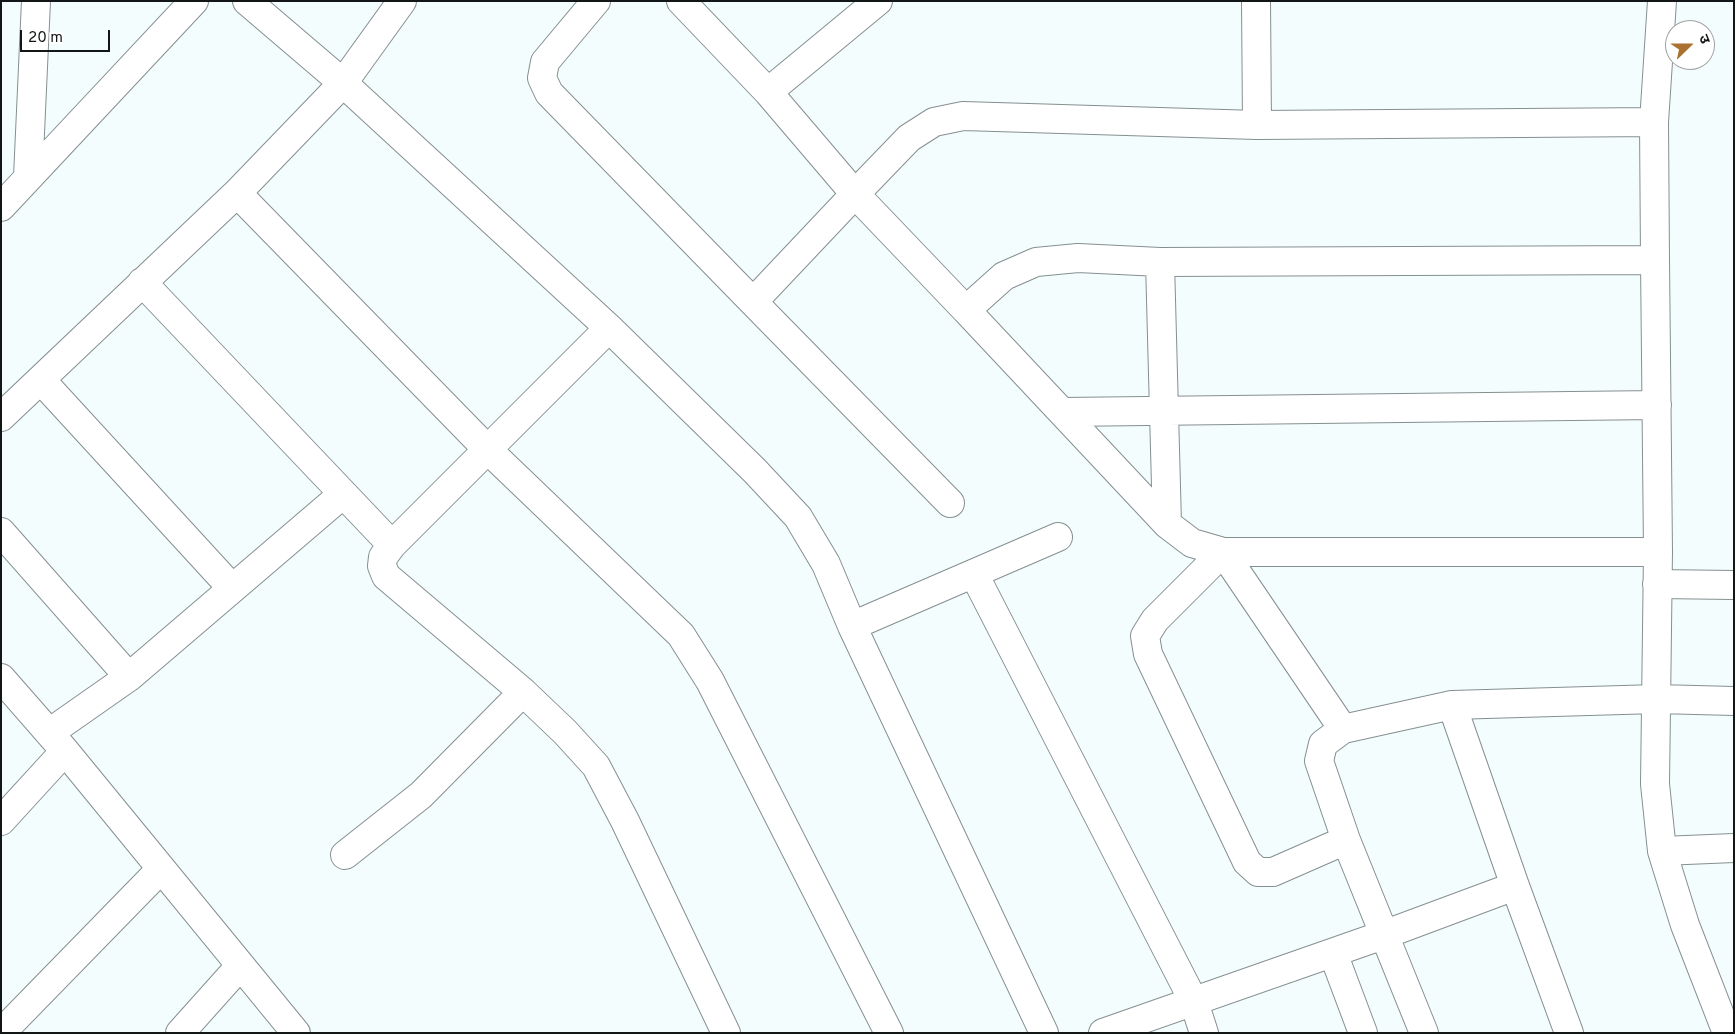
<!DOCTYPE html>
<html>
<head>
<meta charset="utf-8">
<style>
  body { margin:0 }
  #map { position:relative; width:1735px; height:1034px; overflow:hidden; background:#f4fdfe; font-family:Overpass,"Noto Sans Devanagari",sans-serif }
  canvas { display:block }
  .frame { position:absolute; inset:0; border:2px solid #121616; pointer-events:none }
  .north { position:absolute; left:1665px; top:20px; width:50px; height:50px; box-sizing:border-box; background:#fff; border:1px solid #a0a2a2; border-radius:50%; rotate:68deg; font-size:14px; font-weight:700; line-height:20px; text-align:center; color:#121616 }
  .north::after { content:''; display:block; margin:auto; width:18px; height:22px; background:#aa7130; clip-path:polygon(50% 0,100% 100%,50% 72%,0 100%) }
  .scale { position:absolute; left:20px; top:30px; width:90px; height:22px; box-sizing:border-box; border:2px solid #121616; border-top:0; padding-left:6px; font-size:15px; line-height:18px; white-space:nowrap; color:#121616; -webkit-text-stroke:4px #fff; paint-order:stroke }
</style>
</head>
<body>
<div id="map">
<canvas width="1735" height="1034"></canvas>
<div class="frame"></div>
<div class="north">उ</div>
<div class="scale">20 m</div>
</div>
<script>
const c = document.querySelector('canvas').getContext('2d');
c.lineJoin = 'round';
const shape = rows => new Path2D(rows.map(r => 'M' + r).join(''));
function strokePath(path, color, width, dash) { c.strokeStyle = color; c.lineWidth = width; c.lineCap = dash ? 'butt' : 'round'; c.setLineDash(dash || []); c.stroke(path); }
const minor = shape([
  [247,1,343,83,609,328,755,471,798,517,826,564,852,626,1044,1033],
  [596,1,545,62,542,78,549,93,753,302],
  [681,1,768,92,855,194,909,138,934,122,963,116,1257,125],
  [1256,1,1257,125,1654,122,1662,1],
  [768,92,878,1],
  [28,177,36,1],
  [237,193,487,449,681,635,710,681,889,1033],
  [1,207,194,1],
  [1160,262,1167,524],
  [142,282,392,545],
  [966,310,1167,524,1192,543,1223,552,1658,552,1655,260],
  [609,328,392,545,383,557,382,566,386,576,523,692,565,732,596,766,625,821,726,1033],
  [41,380,231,587],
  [1062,412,1657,405],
  [1,417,237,193,343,83,402,1],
  [950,503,753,302,855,194,966,310,1004,276,1036,262,1078,258,1160,262,1655,260,1654,122],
  [1,532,129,677],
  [1658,552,1655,784,1662,851,1734,848],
  [974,574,1194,1002,1204,1033],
  [1657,584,1734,585],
  [852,626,1058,537],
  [1,678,65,751,296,1033],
  [1343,729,1323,744,1319,761,1346,840,1424,1033],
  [49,733,129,677,343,494],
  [1,821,65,751],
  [1346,840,1273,872,1258,872,1247,862,1148,654,1145,636,1155,620,1223,552,1343,729,1452,705,1657,699,1734,701],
  [1662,851,1685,925,1727,1033],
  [345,855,421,795,523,692],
  [1515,886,1569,1033],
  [1333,953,1363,1033],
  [1,1033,160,870],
  [180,1033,240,966],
  [1103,1033,1386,934,1515,886,1452,705]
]);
strokePath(minor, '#868f90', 30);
strokePath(minor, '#fff', 28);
</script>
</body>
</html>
